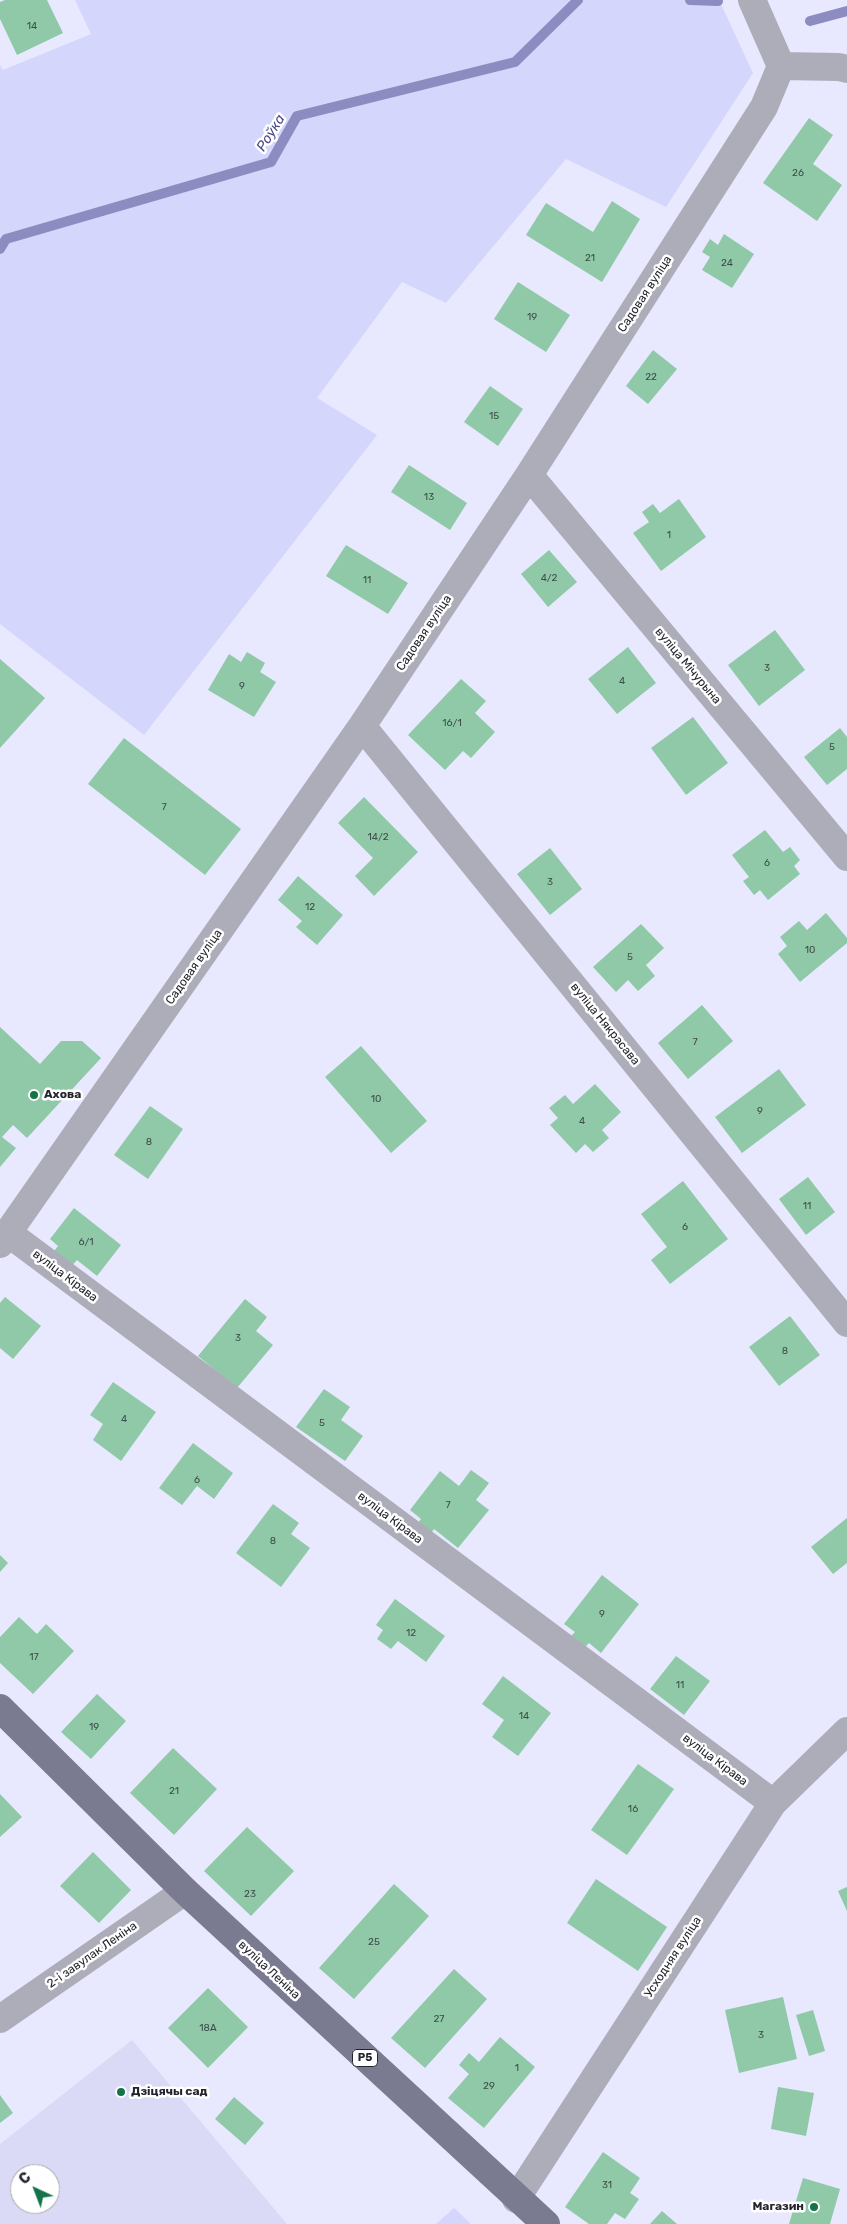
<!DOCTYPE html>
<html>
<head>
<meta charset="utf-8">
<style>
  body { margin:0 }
  #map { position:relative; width:847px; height:2224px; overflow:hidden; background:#e8e8ff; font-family:Rubik,sans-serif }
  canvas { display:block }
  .north { position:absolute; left:10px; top:2164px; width:50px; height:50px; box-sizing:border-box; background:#fff; border:1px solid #a7a7ab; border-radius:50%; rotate:317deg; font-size:14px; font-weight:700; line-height:20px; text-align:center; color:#24242e }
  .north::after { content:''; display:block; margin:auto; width:18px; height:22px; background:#147349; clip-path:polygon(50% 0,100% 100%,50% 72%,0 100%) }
</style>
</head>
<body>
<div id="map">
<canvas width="847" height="2224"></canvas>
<div class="north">С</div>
</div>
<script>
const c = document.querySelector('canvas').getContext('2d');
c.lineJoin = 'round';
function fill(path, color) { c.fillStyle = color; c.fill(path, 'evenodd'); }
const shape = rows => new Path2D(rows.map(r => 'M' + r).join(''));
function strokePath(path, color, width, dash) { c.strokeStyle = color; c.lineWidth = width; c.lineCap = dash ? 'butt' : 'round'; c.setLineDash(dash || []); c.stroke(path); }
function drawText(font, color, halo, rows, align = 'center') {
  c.font = font + ' Rubik,sans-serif'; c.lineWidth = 5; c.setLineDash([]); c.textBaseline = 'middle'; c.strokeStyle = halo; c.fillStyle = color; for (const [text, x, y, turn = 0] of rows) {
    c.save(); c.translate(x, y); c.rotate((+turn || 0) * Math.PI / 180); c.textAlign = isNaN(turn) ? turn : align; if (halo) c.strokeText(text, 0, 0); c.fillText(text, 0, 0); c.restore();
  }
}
const built = shape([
  [132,2040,287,2224,0,2224,0,2144],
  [20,2174,50,2174,50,2204,20,2204]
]);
const green = shape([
  [75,0,719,0,753,73,666,207,566,159,446,303,402,282,317,398,377,435,144,735,0,624,0,65,3,70,91,34],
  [454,2208,471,2224,436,2224]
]);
const stream = shape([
  [690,0,718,1],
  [810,21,847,11],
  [0,249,6,239,271,162,297,116,515,62,578,0]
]);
const building = shape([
  [5,0,47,0,63,33,17,55,0,19,0,2],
  [809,118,833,135,813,164,842,185,817,221,763,183],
  [612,201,640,219,602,282,526,235,546,203,593,232],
  [724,234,754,254,732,288,702,270,710,257,702,252,710,239,718,245],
  [518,282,570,315,546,352,494,319],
  [653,350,677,369,648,404,626,386],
  [490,386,523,409,498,446,464,422],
  [409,465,467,503,450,530,391,492],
  [679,499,706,537,661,571,633,533,649,522,642,512,653,504,660,513],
  [346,545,408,583,388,614,326,576],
  [549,550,577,582,548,607,521,574],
  [775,630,805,670,759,706,728,665],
  [628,647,656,683,617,714,588,679],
  [247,652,265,663,260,672,276,682,254,717,208,690,229,654,241,662],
  [0,659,45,698,0,748],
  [461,679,486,701,475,713,495,732,471,758,463,751,445,770,408,735],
  [693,717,728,763,686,795,651,748],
  [840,728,847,737,847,769,827,785,804,757],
  [124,738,241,829,205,875,88,784],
  [364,797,418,852,374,896,355,876,373,858,338,823],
  [765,830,783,852,790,847,800,860,794,866,800,874,768,900,760,890,754,895,743,881,749,877,732,855],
  [550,848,582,889,550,915,517,874],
  [298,876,343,915,317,945,296,927,302,921,278,900],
  [826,913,847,938,847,943,800,982,778,954,787,946,780,937,799,921,807,930],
  [641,924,664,948,646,965,655,976,638,991,628,980,616,992,593,967],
  [702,1005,733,1041,688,1079,658,1043],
  [0,1027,40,1064,61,1041,82,1041,101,1058,27,1138,13,1125,2,1137,16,1148,0,1167],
  [361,1046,427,1121,391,1153,325,1077],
  [779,1069,806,1105,742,1153,715,1117],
  [595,1084,621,1112,602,1130,609,1138,593,1152,585,1144,576,1153,550,1125,558,1118,549,1108,565,1095,573,1104],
  [150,1106,183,1129,148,1179,114,1155],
  [808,1177,835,1212,806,1235,779,1199],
  [683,1181,728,1239,670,1284,651,1260,667,1247,641,1214],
  [74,1208,121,1245,97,1276,77,1260,69,1269,51,1255,58,1246,50,1239],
  [5,1297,41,1326,13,1359,0,1348,0,1303],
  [245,1299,267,1317,256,1331,273,1345,237,1388,198,1356],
  [790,1316,820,1355,779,1386,749,1347],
  [113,1382,156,1412,121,1461,93,1440,103,1424,90,1415],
  [324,1389,350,1407,341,1420,363,1436,345,1461,296,1427],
  [193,1443,233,1473,214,1499,197,1486,182,1505,159,1488],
  [471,1470,489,1483,476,1500,489,1510,458,1548,434,1529,428,1537,415,1526,421,1519,410,1510,440,1471,459,1486],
  [273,1504,299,1523,291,1534,310,1548,281,1587,236,1553],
  [847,1518,847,1563,833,1574,811,1547],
  [0,1555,8,1563,0,1572],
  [602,1575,639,1604,601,1653,589,1643,583,1649,569,1638,575,1632,564,1624],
  [395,1599,445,1636,426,1662,398,1641,391,1649,377,1639,383,1630,376,1625],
  [19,1617,37,1634,46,1624,74,1651,33,1694,0,1663,0,1637],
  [676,1656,710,1681,684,1715,650,1689],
  [503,1676,551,1713,518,1756,492,1737,504,1720,482,1704],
  [97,1694,126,1721,91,1759,61,1732],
  [173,1748,217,1789,174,1835,130,1793],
  [638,1764,674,1789,627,1855,591,1830],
  [0,1794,22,1817,0,1837],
  [247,1827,294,1871,251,1916,204,1871],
  [93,1852,131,1890,99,1923,60,1886],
  [596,1879,667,1927,638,1971,567,1923],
  [394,1884,429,1916,354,1999,319,1968],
  [847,1887,847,1911,838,1891],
  [454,1969,487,1999,425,2068,391,2038],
  [208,1988,248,2027,208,2068,168,2028],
  [783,1997,797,2059,739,2073,725,2010],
  [813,2010,825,2051,809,2056,796,2015],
  [500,2037,535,2067,484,2128,448,2098,469,2074,459,2065,469,2053,479,2062],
  [778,2087,814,2093,806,2136,771,2129],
  [0,2095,13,2113,0,2123],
  [234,2097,264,2123,245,2145,215,2119],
  [603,2152,640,2178,630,2193,639,2199,625,2219,615,2213,607,2224,589,2224,565,2207],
  [803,2178,840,2189,830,2224,789,2224],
  [662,2211,677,2224,650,2224]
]);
const minor = shape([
  [781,66,839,67,847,69],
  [529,475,847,857],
  [362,726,847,1323],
  [8,1233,773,1803],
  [0,1244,362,726,529,475,764,107,781,66,752,0],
  [0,2019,185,1891],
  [516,2199,773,1803,847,1731]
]);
const major = shape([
  [0,1708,185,1891,546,2224]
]);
const markers = [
  [34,1095,5,"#147349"],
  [121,2092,5,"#147349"],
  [814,2207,5,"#147349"]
];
const numberNames = [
  ["14",32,26],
  ["26",798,173],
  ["21",590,258],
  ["24",727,263],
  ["19",532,317],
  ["22",651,377],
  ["15",494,416],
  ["13",429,497],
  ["1",669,535],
  ["4/2",549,578],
  ["11",367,580],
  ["3",767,668],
  ["4",622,681],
  ["9",242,686],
  ["16/1",452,723],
  ["5",832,747],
  ["7",164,807],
  ["14/2",378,837],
  ["6",767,863],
  ["3",550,882],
  ["12",310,907],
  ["10",810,950],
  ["5",630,957],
  ["7",695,1042],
  ["10",376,1099],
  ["9",760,1111],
  ["4",582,1121],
  ["8",149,1142],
  ["11",807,1206],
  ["6",685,1227],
  ["6/1",86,1242],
  ["3",238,1338],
  ["8",785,1351],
  ["4",124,1419],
  ["5",322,1423],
  ["6",197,1480],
  ["7",448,1505],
  ["8",273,1541],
  ["9",602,1614],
  ["12",411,1633],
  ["17",34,1657],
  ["11",680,1685],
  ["14",524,1716],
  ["19",94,1727],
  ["21",174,1791],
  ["16",633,1809],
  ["23",250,1894],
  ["25",374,1942],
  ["27",439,2019],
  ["18А",208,2028],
  ["3",761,2035],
  ["1",517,2068],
  ["29",489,2086],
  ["31",607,2185]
];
const shields = [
  [365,2058,25]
];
const shieldNames = [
  ["Р5",365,2058]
];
const streetNames = [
  ["Садовая вуліца",645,294,-57],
  ["Садовая вуліца",424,633,-56],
  ["вуліца Мічурына",688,666,50],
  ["Садовая вуліца",194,967,-55],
  ["вуліца Някрасава",605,1024,51],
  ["вуліца Кірава",65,1276,37],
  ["вуліца Кірава",390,1518,37],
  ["вуліца Кірава",715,1760,37],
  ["2-і завулак Леніна",92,1955,-35],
  ["Усходняя вуліца",673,1957,-57],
  ["вуліца Леніна",269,1970,43]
];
const poiNames = [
  ["Ахова",44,1095],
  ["Дзіцячы сад",131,2092],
  ["Магазин",804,2207,"right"]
];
const waterNames = [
  ["Роўка",271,133,-58]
];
fill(built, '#dadaf7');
fill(green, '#d5d6fc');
strokePath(stream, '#8c8cc0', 10);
fill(building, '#8fc9a7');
strokePath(minor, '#adadb9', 28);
strokePath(major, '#7a7a90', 28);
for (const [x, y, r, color] of markers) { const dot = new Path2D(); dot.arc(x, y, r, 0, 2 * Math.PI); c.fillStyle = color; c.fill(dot); strokePath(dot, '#fff', 2); }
drawText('10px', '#3f4d4c', null, numberNames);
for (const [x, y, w] of shields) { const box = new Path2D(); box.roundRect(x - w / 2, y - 8.5, w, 17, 4); c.fillStyle = '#fff'; c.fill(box); strokePath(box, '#24242e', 1); }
drawText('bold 11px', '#24242e', null, shieldNames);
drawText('12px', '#24242e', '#fff', streetNames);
drawText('bold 12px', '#24242e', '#fff', poiNames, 'left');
drawText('italic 14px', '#4b4688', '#fff', waterNames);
</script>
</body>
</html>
